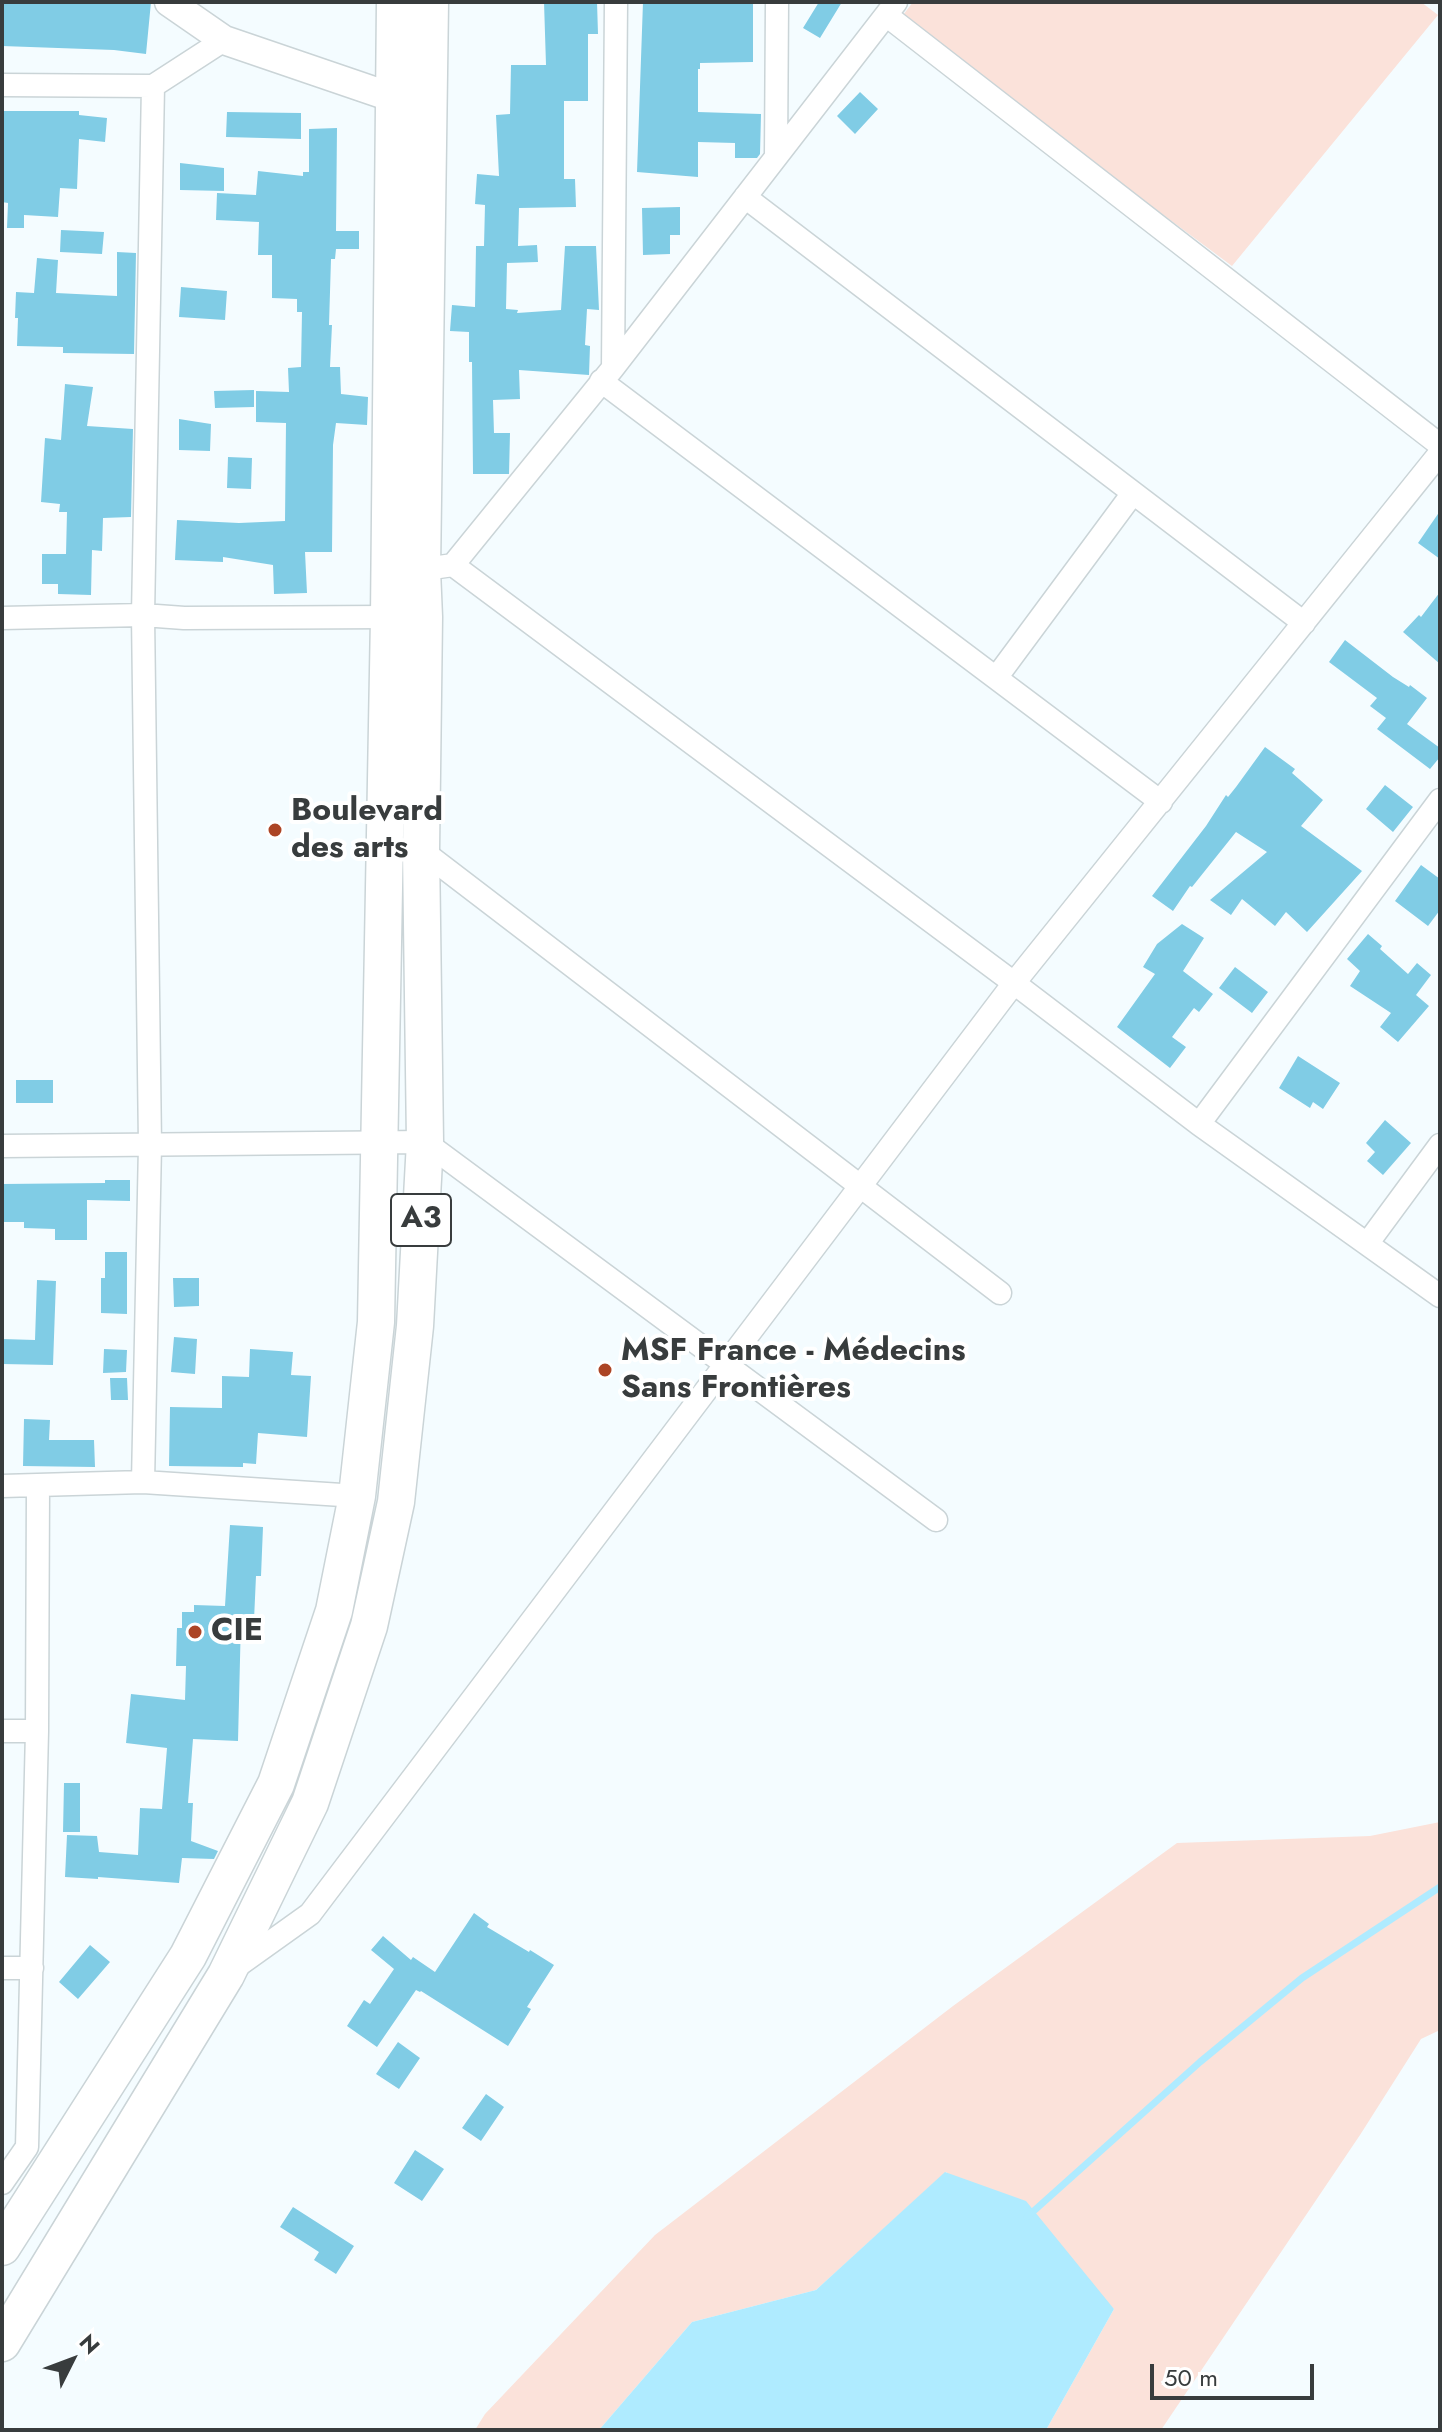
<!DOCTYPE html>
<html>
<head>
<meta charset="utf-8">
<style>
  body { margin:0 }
  #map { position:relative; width:1442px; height:2432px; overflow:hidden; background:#f4fcff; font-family:Jost,sans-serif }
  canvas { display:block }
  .frame { position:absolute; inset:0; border:4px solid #383c3d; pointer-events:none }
  .north { position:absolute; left:32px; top:2320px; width:80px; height:80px; -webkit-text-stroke:6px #fff; paint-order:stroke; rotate:48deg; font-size:22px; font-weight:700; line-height:32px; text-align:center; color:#383c3d }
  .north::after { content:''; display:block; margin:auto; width:28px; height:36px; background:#383c3d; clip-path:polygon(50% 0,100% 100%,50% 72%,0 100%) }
  .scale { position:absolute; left:1150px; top:2364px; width:164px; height:36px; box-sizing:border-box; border:4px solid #383c3d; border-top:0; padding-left:10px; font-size:24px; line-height:28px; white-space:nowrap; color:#383c3d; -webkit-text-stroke:6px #fff; paint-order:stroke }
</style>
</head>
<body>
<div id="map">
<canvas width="1442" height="2432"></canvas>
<div class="frame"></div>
<div class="north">N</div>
<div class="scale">50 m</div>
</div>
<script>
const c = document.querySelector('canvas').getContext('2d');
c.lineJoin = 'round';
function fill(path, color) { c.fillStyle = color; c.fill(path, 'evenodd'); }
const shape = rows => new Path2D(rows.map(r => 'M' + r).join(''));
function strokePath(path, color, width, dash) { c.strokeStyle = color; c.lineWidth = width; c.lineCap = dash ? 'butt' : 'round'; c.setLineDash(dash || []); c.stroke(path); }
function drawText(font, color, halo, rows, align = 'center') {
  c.font = font + ' Jost,sans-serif'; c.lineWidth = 8; c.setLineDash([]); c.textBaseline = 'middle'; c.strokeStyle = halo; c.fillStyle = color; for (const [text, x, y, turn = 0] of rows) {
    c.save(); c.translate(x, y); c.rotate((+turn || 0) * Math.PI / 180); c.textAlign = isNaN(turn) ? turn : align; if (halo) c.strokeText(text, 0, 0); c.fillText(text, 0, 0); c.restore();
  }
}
const green = shape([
  [913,2,1421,2,1438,15,1232,266,900,19],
  [1440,1822,1440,2030,1421,2039,1360,2135,1161,2430,1046,2430,1114,2309,946,2172,816,2290,692,2322,599,2430,475,2430,485,2414,655,2235,953,2006,1177,1843,1370,1836]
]);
const water = shape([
  [945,2172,1026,2201,1114,2309,1046,2430,599,2430,692,2322,816,2290]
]);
const stream = shape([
  [1027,2217,1200,2062,1302,1978,1440,1887]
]);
const building = shape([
  [2,2,151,2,146,54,114,50,2,46],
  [544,2,597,2,598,34,588,34,588,101,564,101,564,179,575,179,576,207,519,208,518,246,537,245,538,262,507,263,506,309,518,310,517,313,561,310,565,246,596,246,599,310,587,309,585,345,590,346,589,375,519,370,520,399,493,400,494,433,510,433,509,474,473,474,472,362,469,362,469,332,450,331,452,305,475,307,476,246,484,246,485,205,475,204,477,174,499,176,496,115,510,114,511,65,546,65],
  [643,2,753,2,753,62,700,63,700,69,698,69,698,112,761,114,760,154,757,158,735,158,735,143,698,142,698,177,637,172],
  [819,2,842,2,820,38,803,28],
  [860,92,878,109,855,134,837,116],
  [2,111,79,111,79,115,107,118,105,142,79,139,77,189,60,188,58,217,24,215,24,228,7,228,8,203,2,202],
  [227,112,301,113,301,139,226,137],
  [337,128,336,231,359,231,359,249,336,249,335,259,331,259,329,325,332,325,330,367,340,367,341,394,368,397,367,425,336,423,333,445,332,552,305,552,307,593,274,594,273,565,223,557,223,562,175,560,177,520,239,523,285,521,286,423,256,422,256,391,289,392,288,368,301,367,302,312,297,312,297,299,272,298,272,255,258,255,259,222,216,220,217,193,256,195,258,171,303,176,303,172,309,172,309,129],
  [180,163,224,168,224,191,180,190],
  [680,207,680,235,670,235,670,254,643,255,642,208],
  [61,230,104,232,102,254,60,252],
  [117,252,136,253,134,354,63,353,63,347,17,346,18,318,15,318,16,292,34,293,37,258,58,260,56,293,117,296],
  [181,287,227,291,225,320,179,317],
  [65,384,93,387,87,426,133,429,131,517,103,518,102,551,92,550,91,595,58,594,58,584,42,584,42,554,66,554,67,512,59,512,60,504,41,502,45,438,61,440],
  [254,390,254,407,215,408,214,391],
  [179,419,211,424,210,451,179,450],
  [228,457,252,458,251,489,227,488],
  [1440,511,1440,559,1418,543],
  [1440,592,1440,664,1403,632,1419,615,1421,617],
  [1345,640,1393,677,1409,687,1410,685,1427,698,1407,724,1440,748,1440,757,1430,769,1377,729,1386,718,1370,706,1377,698,1329,662],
  [1265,747,1295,769,1292,773,1323,800,1301,826,1362,871,1307,932,1286,912,1275,926,1242,899,1231,915,1210,900,1267,852,1236,832,1192,887,1190,886,1173,911,1152,896,1206,826,1226,795,1228,797,1236,787],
  [1385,785,1413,807,1393,832,1366,809],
  [1421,865,1440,879,1440,910,1428,926,1395,901],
  [1182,924,1204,938,1183,971,1213,994,1199,1012,1194,1008,1172,1037,1186,1047,1170,1068,1117,1027,1155,974,1143,967,1157,944],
  [1368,934,1382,946,1380,949,1408,974,1417,963,1431,975,1416,995,1429,1006,1398,1042,1380,1027,1391,1013,1350,986,1360,971,1347,959],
  [1235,967,1268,992,1252,1013,1219,988],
  [1298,1056,1340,1083,1323,1109,1313,1102,1310,1108,1279,1088],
  [16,1080,53,1080,53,1103,16,1103],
  [1385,1120,1411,1143,1383,1175,1367,1161,1375,1152,1366,1143],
  [105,1180,130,1180,130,1201,87,1200,87,1240,55,1240,55,1229,24,1228,24,1222,2,1222,2,1184,105,1183],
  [105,1252,127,1252,127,1314,101,1313,101,1278,105,1278],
  [173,1278,199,1278,199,1306,174,1307],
  [37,1280,56,1281,53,1365,2,1364,2,1339,35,1340],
  [174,1337,197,1339,195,1374,171,1372],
  [104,1349,127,1350,126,1372,103,1373],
  [250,1349,293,1352,291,1375,311,1376,307,1437,258,1433,256,1464,243,1463,243,1467,169,1466,170,1407,222,1408,222,1376,249,1377],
  [110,1378,127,1378,128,1400,111,1400],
  [24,1419,50,1420,49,1440,94,1440,95,1467,23,1466],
  [230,1525,263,1527,261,1576,256,1576,254,1620,241,1619,238,1741,193,1739,188,1803,193,1803,191,1841,218,1851,214,1859,182,1858,179,1883,98,1877,98,1879,65,1877,67,1835,97,1836,99,1852,138,1855,140,1808,162,1809,167,1748,126,1743,131,1694,185,1700,186,1666,176,1666,177,1628,182,1628,182,1612,194,1612,194,1605,225,1606],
  [64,1783,80,1783,80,1832,63,1832],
  [474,1913,489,1924,487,1927,529,1952,530,1950,554,1965,527,2007,531,2009,508,2046,421,1991,420,1992,416,1990,377,2047,347,2026,364,2000,370,2004,394,1969,371,1950,383,1936,411,1960,413,1957,435,1972],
  [90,1945,110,1962,78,1999,59,1982],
  [398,2042,420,2058,399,2089,376,2074],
  [486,2094,504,2107,481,2141,462,2128],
  [415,2150,444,2169,422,2201,394,2183],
  [293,2207,354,2246,336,2274,314,2260,319,2252,280,2227]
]);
const minor = shape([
  [886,15,1440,445],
  [2,85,153,86,224,40],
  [776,156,777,2],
  [745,197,1304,623],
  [613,368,616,2],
  [601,381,1161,802],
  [453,565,1014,983,1199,1124,1440,1296],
  [439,567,453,565,613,368,896,2],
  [2,618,143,615,184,618,389,617],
  [996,678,1133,493],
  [421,850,1000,1293],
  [1199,1124,1440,800],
  [2,1146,425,1142,936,1520],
  [1367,1244,1440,1145],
  [143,1482,150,1145,143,615,153,86],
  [2,1486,143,1482,357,1496],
  [2,1731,37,1731],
  [2,1968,32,1968],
  [233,1969,310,1914,1014,983,1440,453],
  [2,2183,27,2147,37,1731,38,1486]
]);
const tertiary = shape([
  [169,2,224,40,394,98,411,100]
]);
const trunk = shape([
  [2,2247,188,1956,276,1784,334,1611,357,1496,376,1322,389,617,395,2],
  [2,2343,226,1975,310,1803,369,1626,396,1502,415,1326,425,1142,421,850,424,617,422,570,430,2]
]);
const markers = [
  [275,830,8,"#ac4424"],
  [605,1370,8,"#ac4424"],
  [195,1632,8,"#ac4424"]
];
const shields = [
  [421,1220,60]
];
const shieldNames = [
  ["A3",421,1220]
];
const poiNames = [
  ["Boulevard",291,812],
  ["des arts",291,849],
  ["MSF France - Médecins",621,1352],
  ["Sans Frontières",621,1389],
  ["CIE",211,1632]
];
fill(green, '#fbe2da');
fill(water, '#afebff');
strokePath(stream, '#afebff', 7);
fill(building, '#80cce5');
strokePath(minor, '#cad4d7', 25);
strokePath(tertiary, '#cad4d7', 31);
strokePath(trunk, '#cad4d7', 39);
strokePath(minor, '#fff', 22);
strokePath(tertiary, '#fff', 28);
strokePath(trunk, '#fff', 36);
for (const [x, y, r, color] of markers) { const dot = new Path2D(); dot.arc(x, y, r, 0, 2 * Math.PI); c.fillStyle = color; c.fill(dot); strokePath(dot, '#fff', 3); }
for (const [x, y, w] of shields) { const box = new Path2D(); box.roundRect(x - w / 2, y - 26, w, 52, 6); c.fillStyle = '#fff'; c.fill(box); strokePath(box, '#383c3d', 2); }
drawText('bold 30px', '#383c3d', null, shieldNames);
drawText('bold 32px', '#383c3d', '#fff', poiNames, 'left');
</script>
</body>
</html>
